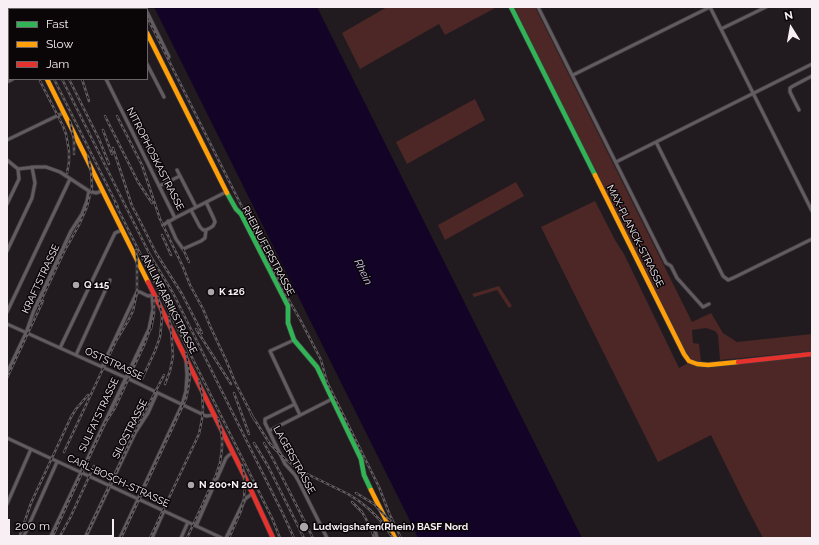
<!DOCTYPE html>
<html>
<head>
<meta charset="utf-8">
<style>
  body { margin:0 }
  #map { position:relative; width:819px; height:545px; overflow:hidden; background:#211b1f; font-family:Raleway,sans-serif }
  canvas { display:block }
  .frame { position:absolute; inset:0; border:8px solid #f8eff5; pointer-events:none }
  .legend { position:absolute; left:8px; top:8px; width:140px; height:72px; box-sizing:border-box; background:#0a0608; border:1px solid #696367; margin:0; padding:5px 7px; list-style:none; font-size:12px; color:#f8eff5 }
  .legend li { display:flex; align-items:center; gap:8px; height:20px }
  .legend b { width:20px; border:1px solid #696367 }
  .north { position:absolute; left:771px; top:8px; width:40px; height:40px; -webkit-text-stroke:3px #0a0608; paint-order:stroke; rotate:349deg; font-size:11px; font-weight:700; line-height:16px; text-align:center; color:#f8eff5 }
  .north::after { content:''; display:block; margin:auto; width:14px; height:18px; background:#f8eff5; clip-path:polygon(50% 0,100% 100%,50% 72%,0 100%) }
  .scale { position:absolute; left:8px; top:519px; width:106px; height:18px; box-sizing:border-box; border:2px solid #f8eff5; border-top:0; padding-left:5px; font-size:12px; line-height:14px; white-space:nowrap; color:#f8eff5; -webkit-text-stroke:3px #0a0608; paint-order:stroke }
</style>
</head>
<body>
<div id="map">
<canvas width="819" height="545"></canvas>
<div class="frame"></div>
<ul class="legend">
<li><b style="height:5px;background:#30b455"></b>Fast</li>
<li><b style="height:5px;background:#ff9f0a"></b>Slow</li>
<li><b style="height:5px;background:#e5322d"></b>Jam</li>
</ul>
<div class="north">N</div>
<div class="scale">200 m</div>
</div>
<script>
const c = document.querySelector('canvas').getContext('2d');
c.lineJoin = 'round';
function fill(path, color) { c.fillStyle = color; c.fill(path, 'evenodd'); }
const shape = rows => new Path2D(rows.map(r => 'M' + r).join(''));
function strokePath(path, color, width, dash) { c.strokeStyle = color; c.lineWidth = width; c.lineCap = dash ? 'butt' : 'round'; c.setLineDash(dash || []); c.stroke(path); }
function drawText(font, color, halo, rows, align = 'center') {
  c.font = font + ' Raleway,sans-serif'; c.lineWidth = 3; c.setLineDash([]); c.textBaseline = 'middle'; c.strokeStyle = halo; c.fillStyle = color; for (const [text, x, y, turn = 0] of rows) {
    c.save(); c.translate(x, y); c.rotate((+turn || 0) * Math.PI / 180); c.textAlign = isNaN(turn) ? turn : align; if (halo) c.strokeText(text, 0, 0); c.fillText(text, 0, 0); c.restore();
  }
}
const green = shape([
  [387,7,497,7,445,35,439,24,360,69,342,33],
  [514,7,535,7,692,322,711,313,723,333,737,342,812,334,812,351,720,360,718,335,715,331,706,328,692,330,693,343,699,344,701,362,695,361,689,357,685,351],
  [475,99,485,120,407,164,396,142],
  [516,182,524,196,445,240,438,225],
  [595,201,615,240,624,254,679,368,688,363,700,367,707,367,812,357,812,538,763,538,743,500,711,435,658,462,541,227],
  [499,286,512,306,509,308,497,290,474,297,472,294]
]);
const water = shape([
  [154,7,317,7,582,538,418,538,412,525]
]);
const street = shape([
  [11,7,12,9],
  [70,7,71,9],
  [134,7,135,9],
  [144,7,145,9],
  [538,7,666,263,671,266,677,278,703,307,709,304],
  [710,7,812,211],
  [103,9,107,7],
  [114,9,118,8,120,9],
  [147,12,169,57],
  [721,29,766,7],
  [147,64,164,97],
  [573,75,710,7],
  [106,79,175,218,226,192],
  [7,82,13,79],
  [799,110,790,92,790,88,793,86,812,76],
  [7,140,63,113],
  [656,142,723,276,728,280,733,278,812,239],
  [7,160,18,169,35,167,46,167,60,172,89,191,96,193,102,191],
  [616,162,812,64],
  [177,170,196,207],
  [159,186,180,176],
  [7,204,19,179,18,169],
  [191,210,200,227,203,230,206,230,210,228,213,226,215,222,214,219,206,202],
  [168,221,176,239,183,249,201,241,205,238,206,230],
  [163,225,175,218],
  [7,251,32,198,35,183,32,167],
  [7,312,70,179],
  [7,324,131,380,206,416,214,415],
  [294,340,270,351,300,415],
  [60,348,115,233,122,230],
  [76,355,110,280],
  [102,367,137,292,140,292,148,296,154,295],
  [7,373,26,333,34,310,71,231,82,214,87,201,89,191],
  [295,404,265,419,265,423,285,464,295,475,299,482,327,538],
  [269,431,332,399],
  [7,438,222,538],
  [7,504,31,449],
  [196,526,226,458,229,455,233,453],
  [23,538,57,462],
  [50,538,149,329,153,309,152,295],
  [85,538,135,433,148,413,157,393],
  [120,538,182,405,186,391,187,375,186,360],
  [152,538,164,511],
  [181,538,188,522],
  [226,538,245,499,253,493],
  [377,538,375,530,377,527,386,521]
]);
const fast = shape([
  [511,7,595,175],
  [227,193,236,209,241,214,288,306,288,323,294,340,317,367,361,459,364,475,371,490]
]);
const slow = shape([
  [147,33,227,193],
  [47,79,148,282],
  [595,175,684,354,689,361,697,364,708,365,738,362],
  [371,490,395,538]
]);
const jam = shape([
  [148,282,244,475,273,538],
  [738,362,812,354]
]);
const rail = shape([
  [15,7,16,9],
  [23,7,24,9],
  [31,7,32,9],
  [39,7,40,9],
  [48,7,49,9],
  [142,7,143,9],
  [7,9,9,13],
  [147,17,286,295,301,321,321,360,327,382,379,487,389,513,401,538],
  [54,79,118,207],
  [62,79,151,257,173,293,283,514,294,538],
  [69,79,99,139,109,164],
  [82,79,89,101],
  [40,81,63,126,66,134,69,151,69,162,67,173],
  [105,116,138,182,152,203],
  [117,116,142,165,160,219,183,267,190,285,203,309,210,326,226,360,235,382,254,419],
  [70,121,74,140,74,154],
  [103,130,112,154],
  [113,148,132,206,139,219,156,253,182,294,202,333],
  [115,203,272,518,280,538],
  [162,235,171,255],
  [183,249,189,262],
  [39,305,64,252,79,225,87,207,92,187,91,171,88,156],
  [151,329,154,314,154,297],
  [196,329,231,384],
  [7,378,43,301],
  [142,379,155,351,160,337,162,318,161,310,158,297],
  [165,384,170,371,173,356,171,330,169,317],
  [234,393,249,434],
  [251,414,270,444,285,459,301,471,348,494,359,501,369,509,381,521,393,538],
  [254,443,268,466,304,538],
  [264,443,274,461,313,538],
  [64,452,116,341,128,321,133,311,137,292,137,260,136,250],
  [356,493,374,504,390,521],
  [352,502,362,512,371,528,374,538],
  [19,538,31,503,71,417,76,409,88,395],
  [52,538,86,464,105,423,115,408,145,343,152,324],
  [59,538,70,518,94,466],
  [85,538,138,425,164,375],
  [121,538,186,399,188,390,190,376,189,369,186,353],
  [150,538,199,434,202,419,203,409,202,393,199,380],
  [187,538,216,475,220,463,222,448,222,439,221,429,218,418],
  [229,538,241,511,244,499,245,479,242,465]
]);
const markers = [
  [76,285,4,"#ada5aa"],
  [211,292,4,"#ada5aa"],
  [191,485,4,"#ada5aa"],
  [304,527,5,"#ada5aa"]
];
const streetNames = [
  ["NITROPHOSKASTRASSE",155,159,63],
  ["MAX-PLANCK-STRASSE",635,236,63],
  ["RHEINUFERSTRASSE",268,251,62],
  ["KRAFTSTRASSE",41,279,-65],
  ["ANILINFABRIKSTRASSE",169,304,63],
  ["OSTSTRASSE",114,364,25],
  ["SULFATSTRASSE",99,415,-65],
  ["SILOSTRASSE",130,429,-63],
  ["LAGERSTRASSE",294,460,61],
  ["CARL-BOSCH-STRASSE",118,481,25]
];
const poiNames = [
  ["Q 115",84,285],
  ["K 126",219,292],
  ["N 200+N 201",199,485],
  ["Ludwigshafen(Rhein) BASF Nord",313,527]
];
const waterNames = [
  ["Rhein",363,272,64]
];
fill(green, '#4c2726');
fill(water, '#130427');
strokePath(street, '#3d383c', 4.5);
strokePath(fast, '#3d383c', 6);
strokePath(slow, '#3d383c', 6);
strokePath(jam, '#3d383c', 6);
strokePath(street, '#625c60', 3);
strokePath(fast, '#30b455', 4.5);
strokePath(slow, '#ff9f0a', 4.5);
strokePath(jam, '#e5322d', 4.5);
strokePath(rail, '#605b5e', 2.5);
strokePath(rail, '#0a0608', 1, [3]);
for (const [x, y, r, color] of markers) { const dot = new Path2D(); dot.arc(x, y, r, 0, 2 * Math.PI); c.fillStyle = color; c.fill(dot); strokePath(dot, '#0a0608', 1.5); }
drawText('10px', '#f8eff5', '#0a0608', streetNames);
drawText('bold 10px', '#f8eff5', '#0a0608', poiNames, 'left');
drawText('italic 11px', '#d4c8f5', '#0a0608', waterNames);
</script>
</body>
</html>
